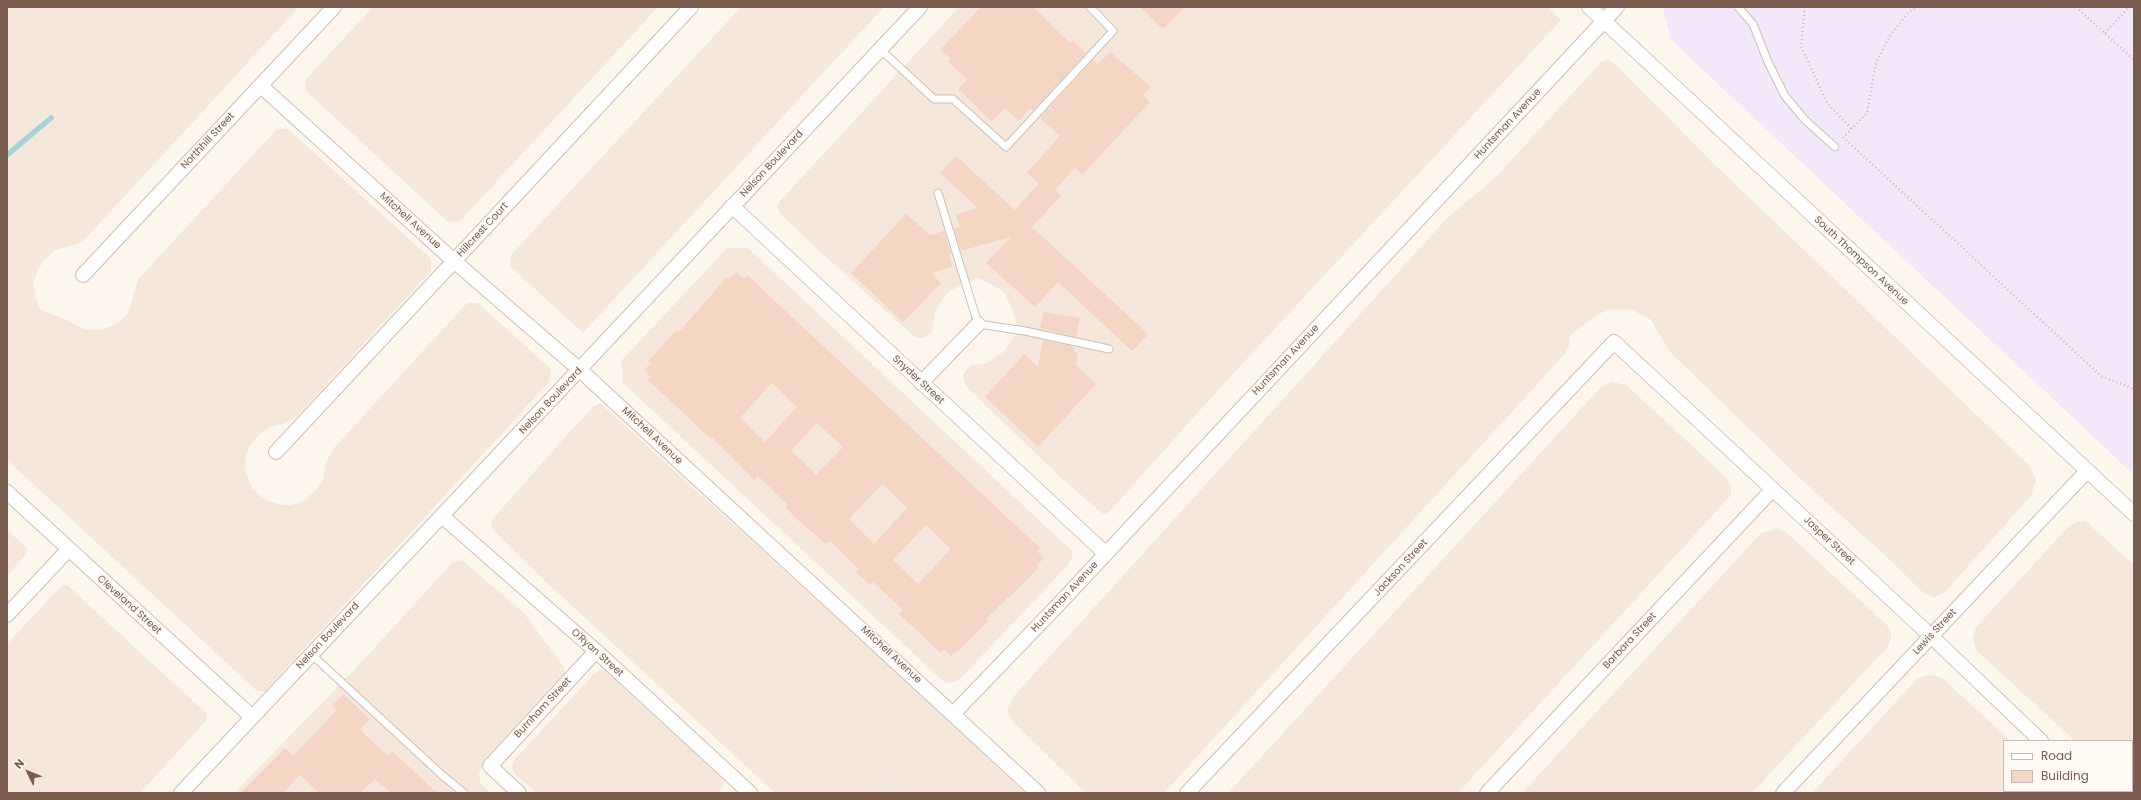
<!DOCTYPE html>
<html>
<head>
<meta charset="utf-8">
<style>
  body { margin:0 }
  #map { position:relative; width:2141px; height:800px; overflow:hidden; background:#fdf6ec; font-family:Poppins,sans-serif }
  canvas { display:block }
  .frame { position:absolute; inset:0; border:8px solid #7a5c4d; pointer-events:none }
  .legend { position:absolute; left:2003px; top:740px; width:130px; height:52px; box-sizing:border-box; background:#fffaf3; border:1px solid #cabbb1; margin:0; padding:5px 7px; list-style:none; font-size:12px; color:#7a5c4d }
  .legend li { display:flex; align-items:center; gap:8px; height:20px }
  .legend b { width:20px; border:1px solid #cabbb1 }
  .north { position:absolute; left:8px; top:752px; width:40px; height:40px; -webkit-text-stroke:3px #fffaf3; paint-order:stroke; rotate:313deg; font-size:11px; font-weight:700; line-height:16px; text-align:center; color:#7a5c4d }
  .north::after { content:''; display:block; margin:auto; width:14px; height:18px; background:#7a5c4d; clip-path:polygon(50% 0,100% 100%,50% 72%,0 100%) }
</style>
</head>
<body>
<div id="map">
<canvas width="2141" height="800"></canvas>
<div class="frame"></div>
<ul class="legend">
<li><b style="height:5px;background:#fff"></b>Road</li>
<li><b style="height:11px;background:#f3d5c3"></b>Building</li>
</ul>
<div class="north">N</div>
</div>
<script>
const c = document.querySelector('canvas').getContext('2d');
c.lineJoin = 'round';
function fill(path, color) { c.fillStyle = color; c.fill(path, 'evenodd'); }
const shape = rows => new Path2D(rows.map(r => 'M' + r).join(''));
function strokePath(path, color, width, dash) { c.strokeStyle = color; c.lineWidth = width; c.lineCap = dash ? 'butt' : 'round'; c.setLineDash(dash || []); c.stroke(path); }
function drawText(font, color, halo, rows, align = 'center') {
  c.font = font + ' Poppins,sans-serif'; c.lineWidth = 3; c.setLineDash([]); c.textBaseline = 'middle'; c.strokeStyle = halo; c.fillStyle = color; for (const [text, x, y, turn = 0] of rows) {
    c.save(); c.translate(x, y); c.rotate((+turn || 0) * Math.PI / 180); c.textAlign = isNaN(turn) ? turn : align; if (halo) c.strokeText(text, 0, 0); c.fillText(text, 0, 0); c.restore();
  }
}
const residential = shape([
  [7,7,299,7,88,236,79,243,56,250,45,259,37,271,33,285,37,302,41,310,67,320,83,329,100,330,117,324,129,312,138,280,143,274,277,129,288,129,431,259,431,271,298,415,285,423,270,427,261,433,250,445,246,454,245,471,252,488,265,500,282,505,292,505,305,500,315,491,323,479,326,462,334,448,467,303,478,303,550,368,550,381,264,692,256,690,7,460],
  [373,7,658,7,460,221,448,222,306,91,305,80],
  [741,7,884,7,583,333,511,267,510,256],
  [959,7,1548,7,1561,20,1219,389,1109,512,1103,514,1059,476,965,385,963,375,970,365,986,364,1003,352,1012,340,1017,328,1014,313,1003,291,978,278,963,283,946,294,935,312,932,331,925,338,916,338,816,248,779,212,777,206,780,201],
  [1608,59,1613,62,1713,163,2030,466,2036,479,2031,496,1945,592,1933,598,1922,592,1889,559,1804,482,1670,352,1651,320,1633,310,1612,309,1598,314,1571,334,1569,346,1564,355,1164,793,1086,793,1013,722,1007,710,1013,697,1449,216,1495,178,1601,62],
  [727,248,748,248,1072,551,1072,557,1069,564,958,681,948,683,942,680,623,383,621,361],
  [1612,382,1626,385,1725,476,1731,486,1731,495,1458,793,1228,793,1601,387],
  [600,403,919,693,1025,793,900,793,884,778,869,793,775,793,544,580,493,530,491,521,564,438,593,407],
  [2084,521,2088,523,2134,565,2134,793,2129,791,2132,791,2132,741,2075,741,1978,652,1974,645,1973,638,1976,627,2070,525,2077,522],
  [1777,529,1786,532,1888,626,1891,632,1891,639,1888,646,1752,793,1522,793,1761,533],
  [7,530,27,548,27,553,7,576],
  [462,560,523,612,564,667,565,672,484,760,479,774,480,782,490,793,234,793,356,668,452,563],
  [62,585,67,585,205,712,207,717,205,722,140,793,7,793,7,644],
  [600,670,605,671,723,779,724,783,720,793,536,793,516,775,512,768,514,760,595,673],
  [1933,675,1942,678,2011,741,2004,741,2004,791,2044,791,2043,793,1812,793,1917,679,1924,676]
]);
const industrial = shape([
  [884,778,900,793,869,793]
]);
const education = shape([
  [1665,7,2134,7,2134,475,1671,40,1663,9]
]);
const stream = shape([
  [7,155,51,118]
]);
const building = shape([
  [981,7,1033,7,1070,43,1072,40,1086,53,1033,111,1030,108,1019,121,1005,108,992,122,958,89,967,79,949,62,951,59,940,50],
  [1140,7,1185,7,1163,29],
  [1110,52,1151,87,1143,95,1150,102,1082,175,1075,168,1055,190,1061,196,1032,227,1148,334,1132,351,1058,282,1035,307,986,263,1011,237,961,251,954,228,960,227,956,214,978,208,940,173,956,156,1015,210,1039,183,1027,173,1060,136,1040,118,1093,60,1098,64],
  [906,214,930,235,944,231,951,254,949,254,952,267,931,273,941,283,903,322,851,273],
  [736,272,744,279,747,275,1040,548,1037,551,1044,558,1037,565,1039,567,1010,597,1009,596,986,619,988,621,959,650,958,649,951,656,944,649,941,653,899,614,903,610,873,582,870,585,856,572,859,569,830,541,826,544,799,521,786,508,788,505,758,476,754,480,713,438,711,439,648,380,651,377,644,370,651,363,648,361,676,331,678,333,727,277,729,279],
  [772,383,797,407,765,442,740,418],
  [817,423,843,447,816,475,791,450],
  [882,484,907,508,874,544,849,519],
  [926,525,951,549,918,584,893,560],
  [1043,312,1080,318,1076,337,1040,328],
  [1043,340,1074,347,1074,352,1078,352,1076,365,1096,384,1038,447,985,397,1024,354,1038,367],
  [343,694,370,719,360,730,388,756,392,751,437,793,391,793,375,779,360,793,319,793,300,775,283,793,241,793,285,748,293,756,337,710,332,706]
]);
const path = shape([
  [1805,7,1801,46,1827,103,1852,129],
  [2076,7,2134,60],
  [2105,33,2129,7],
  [1843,138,1867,113,1876,63,1890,36,1908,13,1916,7],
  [1846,140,2101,376,2134,389]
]);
const lane = shape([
  [1738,7,1753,24,1768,62,1785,96,1805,120,1835,147],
  [880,49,934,99,953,99,1006,147,1113,31,1090,7],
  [938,193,978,324,1025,331,1109,349],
  [311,654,442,775,464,793]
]);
const street = shape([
  [1589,7,2134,514],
  [261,86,454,261,580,370,1038,793],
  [732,206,1105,553],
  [83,275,334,7],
  [921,383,978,324],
  [276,452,691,7],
  [7,492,252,717],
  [442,516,596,651,750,793],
  [7,615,68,550],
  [954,713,1058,605,1617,7],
  [2094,791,2097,793],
  [181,793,920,7],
  [519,793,490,766,596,651],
  [1187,793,1614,342,1931,636,2041,741],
  [1487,793,1773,489],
  [1783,793,2087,471],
  [2080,793,2082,791]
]);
const streetNames = [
  ["Huntsman Avenue",1508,124,-47],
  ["Northhill Street",208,141,-47],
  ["Nelson Boulevard",772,164,-47],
  ["Mitchell Avenue",410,221,42],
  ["Hillcrest Court",483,230,-47],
  ["South Thompson Avenue",1861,261,43],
  ["Huntsman Avenue",1286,360,-47],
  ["Snyder Street",918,380,43],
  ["Nelson Boulevard",551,401,-47],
  ["Mitchell Avenue",652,436,43],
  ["Jasper Street",1829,541,43],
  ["Jackson Street",1401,568,-47],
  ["Huntsman Avenue",1065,597,-47],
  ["Cleveland Street",129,605,42],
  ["Lewis Street",1935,632,-47],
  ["Nelson Boulevard",328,636,-47],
  ["Barbara Street",1630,641,-47],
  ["O'Ryan Street",597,653,42],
  ["Mitchell Avenue",891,655,43],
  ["Burnham Street",543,708,-47]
];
fill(residential, '#f5e8da');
fill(industrial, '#efe9e4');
fill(education, '#f3e8fa');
strokePath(stream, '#a5d3da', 5.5);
fill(building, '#f3d5c3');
strokePath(lane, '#d1beb0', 9);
strokePath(street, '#d1beb0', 16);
strokePath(path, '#d9b8a5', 2.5, [1, 3]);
strokePath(lane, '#fff', 7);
strokePath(street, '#fff', 14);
drawText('10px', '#7a5c4d', '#fffaf3', streetNames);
</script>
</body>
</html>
